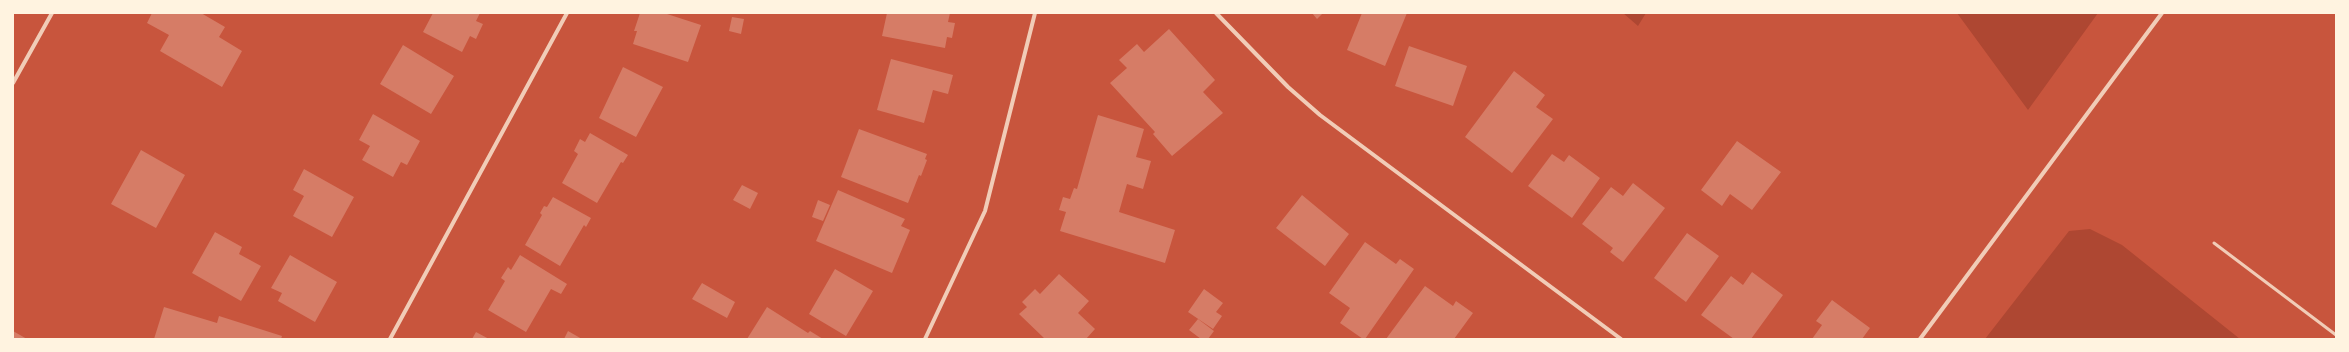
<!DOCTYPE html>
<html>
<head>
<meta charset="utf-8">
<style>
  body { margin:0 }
  #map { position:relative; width:2349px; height:352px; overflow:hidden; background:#c8553d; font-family:Roboto,sans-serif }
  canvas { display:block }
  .frame { position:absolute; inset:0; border:14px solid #fff3e0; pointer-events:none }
</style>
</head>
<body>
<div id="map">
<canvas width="2349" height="352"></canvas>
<div class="frame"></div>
</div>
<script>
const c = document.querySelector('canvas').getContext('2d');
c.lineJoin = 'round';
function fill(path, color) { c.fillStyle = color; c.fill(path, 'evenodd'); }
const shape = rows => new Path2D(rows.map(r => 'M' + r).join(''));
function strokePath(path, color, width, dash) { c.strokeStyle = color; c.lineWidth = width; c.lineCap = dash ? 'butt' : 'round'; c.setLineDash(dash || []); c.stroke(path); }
const green = shape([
  [1623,13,1646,13,1638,26],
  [1957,13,2098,13,2028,110],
  [2090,229,2122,245,2240,339,1985,339,2069,231]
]);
const building = shape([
  [152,13,201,13,225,27,219,37,242,51,222,87,160,51,169,35,147,23],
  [433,13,480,13,476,21,483,24,476,39,470,36,462,52,423,32],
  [640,13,664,13,701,25,688,62,633,44,637,31,634,31],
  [887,13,950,13,948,22,955,23,952,38,947,37,945,48,882,36],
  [1312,13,1323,13,1317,19],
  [1362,13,1407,13,1385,66,1347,50],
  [732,17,744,19,741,34,729,31],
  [1169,29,1215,80,1203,92,1223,113,1172,156,1153,134,1155,132,1110,83,1127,68,1119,60,1137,44,1144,52],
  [403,45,454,76,431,114,380,84],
  [1409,46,1467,66,1453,106,1395,86],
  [891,59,953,75,948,94,933,90,924,123,877,110],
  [623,67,663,87,636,137,599,118],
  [1514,71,1545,95,1536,107,1553,119,1512,173,1465,137],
  [373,114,420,141,407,165,401,162,393,177,362,160,370,146,359,140],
  [1098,115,1144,129,1136,157,1151,161,1143,189,1127,184,1119,212,1175,230,1165,263,1060,231,1066,212,1059,210,1063,197,1070,199,1074,188,1077,189],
  [859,129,927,154,925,159,927,160,921,176,919,175,908,203,841,177],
  [590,133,628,155,623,163,621,162,597,203,562,183,578,154,574,151,580,139,585,142],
  [1737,141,1781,172,1752,210,1730,194,1722,206,1701,190],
  [141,150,185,175,156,228,111,204],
  [1552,154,1564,162,1569,155,1600,178,1572,218,1528,186],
  [304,169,354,197,332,237,293,216,304,196,293,190],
  [1633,183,1665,208,1623,262,1610,252,1613,248,1582,224,1611,187,1623,196],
  [742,185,758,193,750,209,733,200],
  [838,190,905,219,901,226,910,230,892,273,816,241],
  [1302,195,1349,234,1325,266,1276,228],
  [553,197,591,218,586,227,584,225,560,266,525,245,542,215,540,213,544,206,547,207],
  [818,200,830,205,823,221,812,217],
  [215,232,242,247,239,254,261,266,241,301,192,273],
  [1687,233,1719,256,1686,302,1654,278],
  [1365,242,1396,264,1400,259,1414,269,1365,339,1363,339,1340,323,1350,308,1329,293],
  [290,255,337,282,315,322,278,301,282,293,271,288],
  [520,255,567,284,561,294,551,289,526,332,488,310,505,281,501,278,508,267,511,270],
  [835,269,873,291,846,336,809,314],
  [1752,272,1783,295,1751,339,1734,339,1701,315,1731,276,1743,285],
  [1059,274,1089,301,1078,313,1095,329,1086,339,1045,339,1019,314,1027,307,1022,302,1035,289,1040,294],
  [702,283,735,302,727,318,692,299],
  [1425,286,1453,306,1456,301,1473,313,1454,339,1386,339],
  [1204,289,1223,303,1216,312,1222,316,1213,329,1188,312],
  [1832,300,1870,328,1862,339,1812,339,1822,325,1816,321],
  [164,307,217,323,219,316,282,336,281,339,154,339],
  [767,307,808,333,810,331,823,339,747,339],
  [1198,319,1214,331,1208,339,1201,339,1189,330],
  [13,331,27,339,13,339],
  [568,331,582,339,564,339],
  [476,332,489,339,472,339]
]);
const service = shape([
  [2214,243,2336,335]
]);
const minor = shape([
  [1216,13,1288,87,1320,115,1621,339],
  [13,83,52,13],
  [390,339,567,13],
  [925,339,985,211,1035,13],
  [1920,339,2162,13]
]);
fill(green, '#ae4732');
fill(building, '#d67c66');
strokePath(service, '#f1ccb7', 3);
strokePath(minor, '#f1ccb7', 4);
</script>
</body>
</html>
